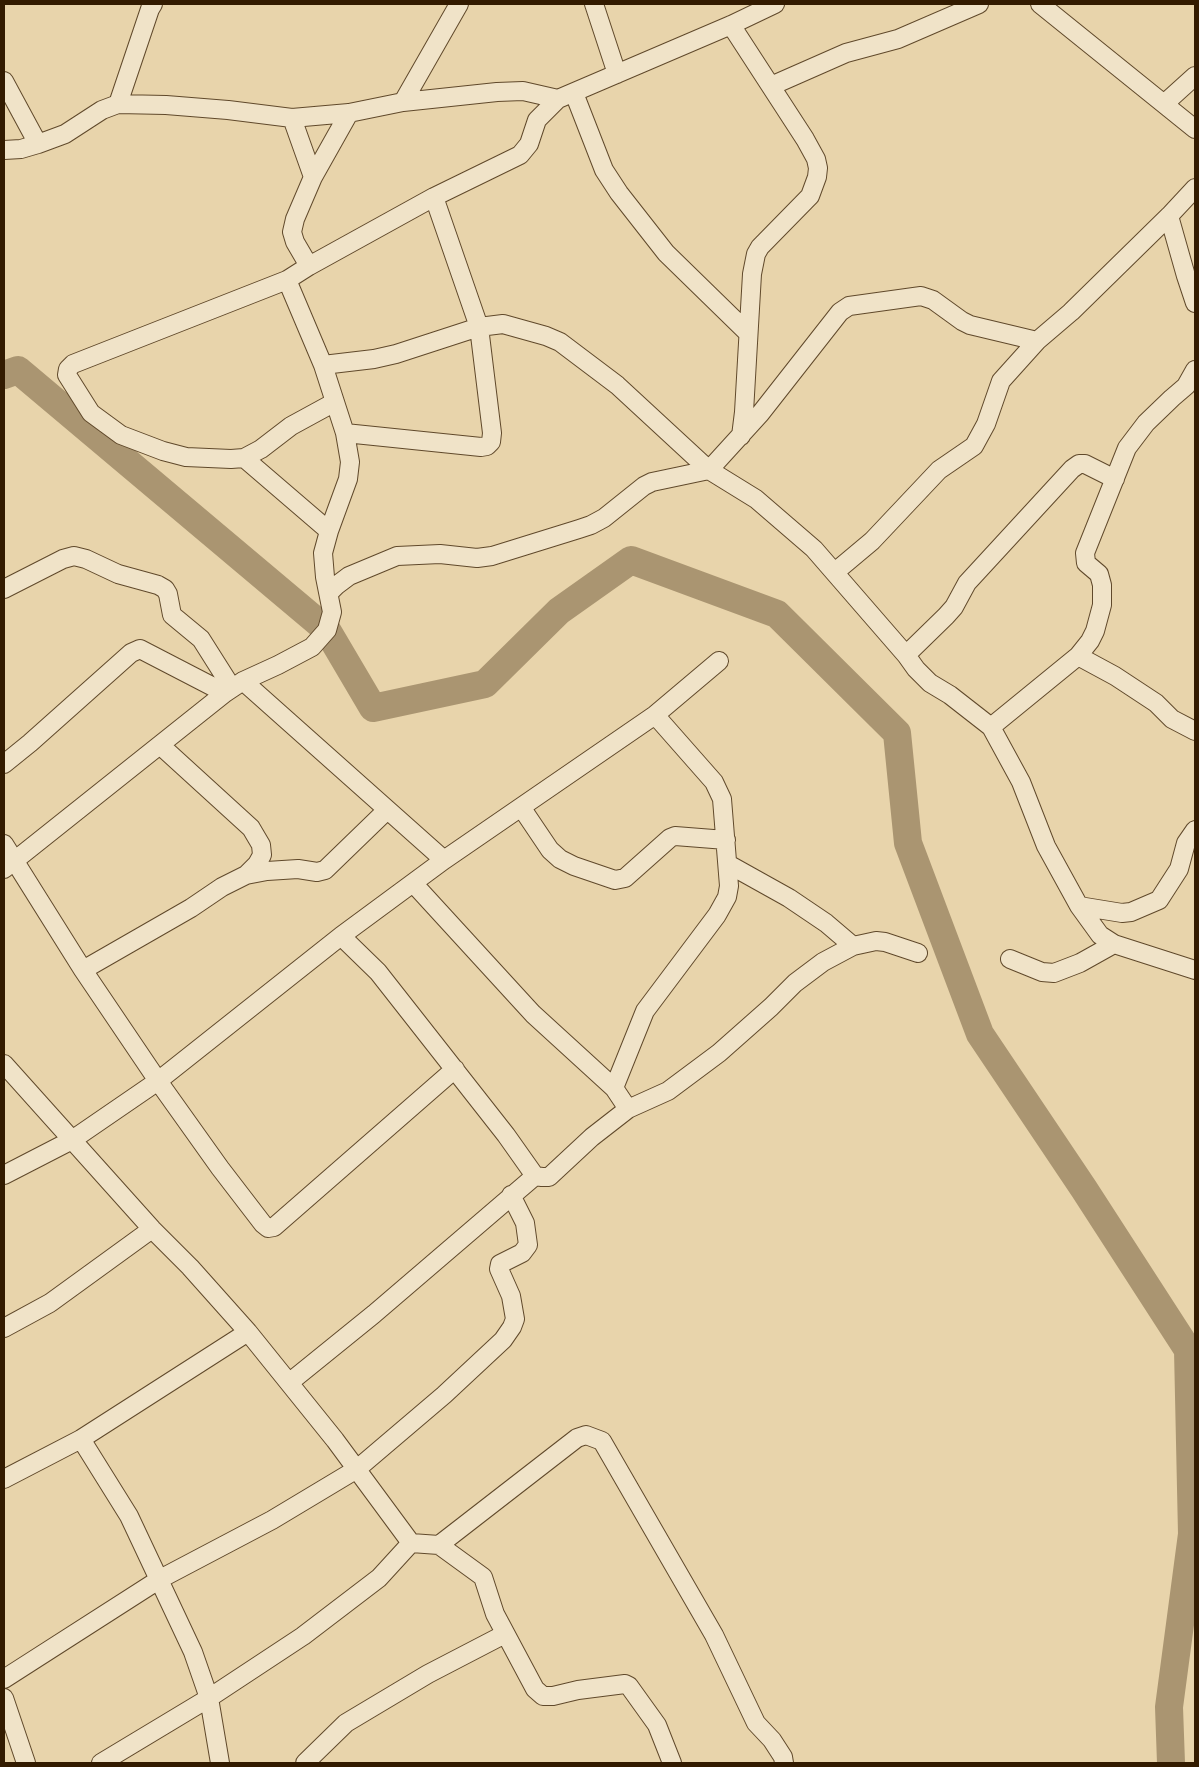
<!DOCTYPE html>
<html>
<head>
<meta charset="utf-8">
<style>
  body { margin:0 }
  #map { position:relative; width:1199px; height:1767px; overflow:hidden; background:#e8d4ab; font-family:Cardo,serif }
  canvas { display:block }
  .frame { position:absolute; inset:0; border:5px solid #331b00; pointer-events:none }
</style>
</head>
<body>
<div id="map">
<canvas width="1199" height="1767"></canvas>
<div class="frame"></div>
</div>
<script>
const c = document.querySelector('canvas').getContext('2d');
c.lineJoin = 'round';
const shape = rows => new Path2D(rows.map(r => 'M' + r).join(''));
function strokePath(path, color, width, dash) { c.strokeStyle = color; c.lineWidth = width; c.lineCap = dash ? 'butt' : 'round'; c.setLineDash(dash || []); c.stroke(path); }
const river = shape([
  [4,375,18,370,327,630,373,708,485,684,559,611,631,560,777,614,897,733,908,843,980,1034,1084,1189,1188,1350,1192,1534,1169,1707,1171,1763]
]);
const minor = shape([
  [594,4,617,74],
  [1040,4,1195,129],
  [731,25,805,139,816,159,818,168,817,177,810,196,760,247,756,254,752,274,744,412,741,436],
  [4,81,38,144],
  [771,86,846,53,898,39,979,4],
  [574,93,604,170,619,193,666,253,748,333],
  [403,102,459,4],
  [118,104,150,9,153,4],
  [1164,104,1195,76],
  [292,118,313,177],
  [4,150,21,149,38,144,65,134,102,110,118,104,166,105,228,110,292,118,349,113,403,102,497,92,523,91,558,99,731,25,775,4],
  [1169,216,1186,276,1195,303],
  [309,266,295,242,292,232,295,219,313,177,349,113],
  [323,365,374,359,396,354,479,327,503,324,546,336,560,342,617,385,709,470,756,499,814,549,906,655,916,669,930,683,950,695,991,727,1021,782,1046,846,1079,906,1100,935,1114,944,1195,970],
  [335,402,291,426,261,449,244,458,231,459,186,457,163,451,121,435,91,413,67,375,68,369,73,364,287,280,309,266,434,197,520,155,529,144,537,120,558,99],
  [345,433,481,447,487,446,491,442,492,433,479,327,434,197],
  [244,458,329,531],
  [835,572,872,541,939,470,974,446,986,424,1001,381,1037,341,1071,312,1169,216,1195,188],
  [4,589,63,559,74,556,86,559,118,574,158,585,165,589,168,594,172,615,201,639,232,688],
  [329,593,337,585,349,576,397,556,440,554,477,558,492,556,579,529,591,525,604,518,644,486,652,482,709,470,760,414,840,312,849,306,921,296,933,300,962,321,970,325,1037,341],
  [906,655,946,616,954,607,967,583,1072,469,1079,464,1085,464,1115,479],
  [1078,656,1115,676,1156,703,1172,719,1195,731],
  [243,681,444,860],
  [991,727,1078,656,1090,641,1095,631,1102,605,1102,585,1099,574,1086,563,1085,553,1127,448,1146,423,1172,398,1186,386,1195,370],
  [160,745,251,828,261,845,262,855,257,864,246,875],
  [4,764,30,743,131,653,140,649,225,693],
  [521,807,550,850,560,859,574,866,615,880,625,878,670,838,675,836,726,840],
  [4,844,83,970,158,1081,220,1168,263,1224,268,1228,274,1227,455,1069],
  [728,864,789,898,826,923,853,946],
  [4,869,225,693,243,681,278,665,312,647,327,630,332,612,325,577,323,553,329,531,348,479,350,462,345,433,323,365,287,280],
  [413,883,533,1014,614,1088,628,1109],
  [1079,906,1122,913,1131,912,1159,900,1179,869,1186,843,1195,830],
  [341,936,378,972,506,1135,535,1176,542,1177,549,1177,592,1137,628,1109,668,1091,719,1053,771,1007,795,983,823,962,853,946,876,941,885,942,918,953],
  [1010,959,1042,972,1054,973,1080,963,1114,944],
  [83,970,191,908,222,887,246,875,267,871,298,869,317,872,325,870,387,810],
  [4,1064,152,1229,190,1267,248,1332,335,1440,411,1543,439,1545,483,1577,495,1614,535,1689,543,1696,553,1696,578,1690,625,1684,629,1686,657,1725,672,1763],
  [614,1088,645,1011,717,915,727,897,729,886,722,799,714,782,655,715],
  [4,1175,72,1140,158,1081,341,936,444,860,655,715,719,661],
  [4,1328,50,1303,152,1229],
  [290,1382,374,1314,535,1176],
  [81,1439,129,1516,193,1652,209,1698,220,1763],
  [4,1479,81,1439,248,1332],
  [439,1545,577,1438,586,1435,602,1441,714,1635,756,1723,772,1740,783,1757,784,1763],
  [4,1679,160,1579,272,1520,357,1469,444,1395,503,1340,512,1327,515,1319,511,1296,499,1269,500,1264,522,1253,528,1245,525,1223,511,1195],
  [4,1698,26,1763],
  [101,1763,209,1698,303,1636,379,1578,411,1543],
  [305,1763,346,1723,428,1674,505,1634]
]);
strokePath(river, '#aa9571', 28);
strokePath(minor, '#60492b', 20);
strokePath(minor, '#f0e3c8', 18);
</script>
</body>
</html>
